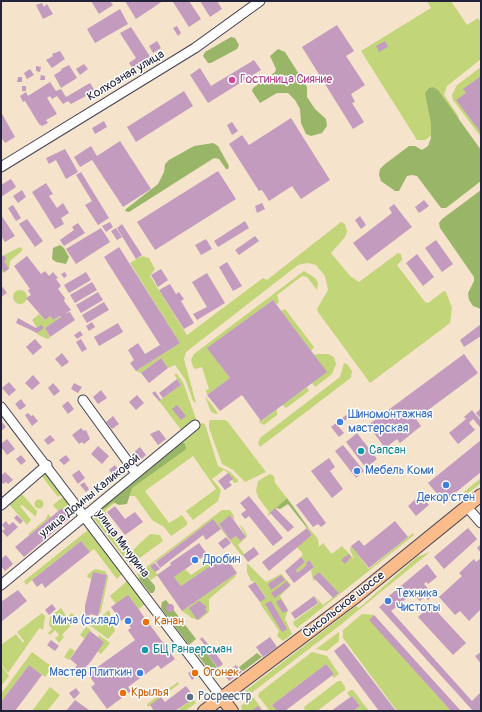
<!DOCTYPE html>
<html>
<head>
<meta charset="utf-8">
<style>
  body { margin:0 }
  #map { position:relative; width:482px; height:712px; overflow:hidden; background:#f5e3cb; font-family:Pangolin,sans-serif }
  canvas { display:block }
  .frame { position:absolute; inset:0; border:2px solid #22223b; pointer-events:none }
</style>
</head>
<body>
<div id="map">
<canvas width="482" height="712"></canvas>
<div class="frame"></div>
</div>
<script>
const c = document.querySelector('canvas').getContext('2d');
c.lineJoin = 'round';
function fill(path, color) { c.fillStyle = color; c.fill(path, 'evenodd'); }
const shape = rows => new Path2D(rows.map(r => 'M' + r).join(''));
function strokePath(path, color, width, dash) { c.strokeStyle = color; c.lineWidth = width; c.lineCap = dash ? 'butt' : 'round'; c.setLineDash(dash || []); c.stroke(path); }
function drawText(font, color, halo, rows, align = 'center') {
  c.font = font + ' Pangolin,sans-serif'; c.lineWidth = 3; c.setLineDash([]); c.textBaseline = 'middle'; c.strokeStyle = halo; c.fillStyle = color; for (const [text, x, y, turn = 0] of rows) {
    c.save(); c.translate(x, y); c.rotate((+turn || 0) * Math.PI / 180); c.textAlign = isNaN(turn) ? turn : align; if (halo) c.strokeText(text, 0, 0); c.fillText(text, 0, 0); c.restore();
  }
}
const green = shape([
  [427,1,451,1,467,25,478,18,481,23,481,59,447,86,444,95,459,117,425,140,417,140,361,51,431,8],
  [481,67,481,137,453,100,452,95,457,85],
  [341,222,345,224,347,232,345,237,331,253,350,276,359,282,398,253,401,254,402,260,397,265,425,302,428,303,444,291,446,292,452,308,450,323,370,383,318,312,317,309,328,290,325,276,316,265,308,263,302,264,298,265,186,352,184,359,196,403,193,401,185,379,175,365,168,368,161,358,141,373,136,371,180,343,130,263,142,256,149,258,155,269,150,276,187,335,263,278,267,280],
  [20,247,23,250,10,261,9,269,4,273,1,271,1,268,4,272,9,269,4,261,7,259,4,255],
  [304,271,315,278,318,283,317,290,307,277,302,276,277,295,279,302,276,305,273,300,208,348,230,378,207,395,206,390,209,389,202,367,195,369,193,367,191,360,194,354],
  '13 297a7 7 0 1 1 14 0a7 7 0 1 1-14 0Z',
  [285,309,314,347,311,351,281,311],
  [70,312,45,328,50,338,47,339,37,334,37,328,32,320,39,314,45,320,50,316,53,320],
  [318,354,328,354,334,357,336,364,332,374,315,387,312,383,314,355],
  [344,363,347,364,352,371,351,377,348,380,260,447,258,443,260,438,340,377],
  [174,374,177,374,183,382,196,419,182,431,159,401,181,385],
  [307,387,309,391,286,408,282,405],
  [205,396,218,413,216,414,211,412],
  [277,409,277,415,264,425,259,422,260,419,262,421],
  [211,420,225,420,228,422,266,472,245,482,233,470,222,464,209,428,209,421],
  [202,423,205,424,218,466,230,472,238,480,238,482,234,483,228,473,224,470,212,479,221,490,218,501,193,520,186,511,216,489,193,456,145,491,169,523,182,515,187,522,187,525,171,536,164,527,152,520,135,496,123,496,105,511,109,521,108,526,124,547,126,558,129,558,134,549,150,534,160,535,163,541,130,565,92,516,92,512],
  [45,471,62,494,58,497,40,474],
  [270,474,274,476,275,483,287,498,267,517,269,512,258,497,256,491,258,481],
  [481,478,481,483,466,495,464,492],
  [22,494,37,511,36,517,22,505,20,506,31,520,27,525,8,503],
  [64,496,76,513,70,518,62,508,58,511,53,505],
  '34.5 504a4.5 4.5 0 1 1 9 0a4.5 4.5 0 1 1-9 0Z',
  [222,510,230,510,234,516,234,520,230,515,219,524,230,540,236,536,240,541,246,537,239,524,243,528,247,535,247,537,238,545,244,554,242,556,213,519,150,566,158,575,151,580,145,573,139,579,137,574],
  [48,514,51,517,29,535,28,534,46,519],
  [308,527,318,539,319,547,323,543,331,553,333,553,342,546,354,559,350,550,351,546,369,569,413,533,414,535,297,628,294,625,293,622,319,603,314,595,323,605,339,593,319,572,313,577,317,581,313,580,311,570,314,567,309,560,306,563,307,565,297,573,296,571,289,576,305,562,301,557,303,554,297,547,312,535,307,528],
  [88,530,122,573,121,575,117,579,94,549,90,552,81,541,26,585,24,581],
  [430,552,339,626,246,697,244,694,245,691,356,606,359,608,417,557],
  [221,559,181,586,174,577,185,569,191,575,213,560],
  [247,563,266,582,281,574,291,585,280,596,288,610,285,619,292,634,283,641,277,636,279,631,261,605,260,602,266,597,255,582,251,581,247,572],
  [95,569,105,571,108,576,108,578,101,611,98,616,107,575,93,572,92,579,87,577,88,574],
  [237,573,235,577,209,599,209,612,199,620,192,618,182,611],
  [127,581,145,604,139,609,141,613,116,604,110,596],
  [61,608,67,617,72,613,77,619,62,635,64,637,59,643,55,638,59,635,55,630,50,635,48,633,52,629,49,625,50,617],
  [109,610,115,631,108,639,88,624,98,620],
  [42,613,45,616,43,630,40,628,38,630,8,673,1,664,1,645,16,634,23,643,24,641,17,632],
  [362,614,374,615,370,620,451,711,397,711,343,638,343,630],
  [86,627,91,630,85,639,80,635],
  [339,632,339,641,327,651,316,649],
  [99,635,110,643,101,654,97,651,104,642,98,637],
  [70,648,75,651,69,660,64,657],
  [32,652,51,666,51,669,45,677,29,665,1,702,1,694],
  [312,652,327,656,339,674,334,678,332,676,334,674,326,664,272,705,277,711,270,711,258,696,259,693],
  [1,665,9,676,1,686],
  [338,681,341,681,345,687,345,690,317,711,305,711,304,707],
  [178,682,179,684,148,707,147,704],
  [50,687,60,695,47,711,32,711],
  [351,690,353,690,369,711,353,711,360,706,352,696,350,697,347,693],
  [253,697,262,709,262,711,242,711,241,706],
  [193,699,196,703,185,711,180,711,179,709]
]);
const forest = shape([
  [231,37,235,38,239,45,237,49,211,63,208,63,203,56,205,52],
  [278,49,285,52,304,82,307,87,307,97,315,109,326,119,327,126,322,133,311,136,306,134,301,123,300,109,295,100,288,93,277,93,260,103,252,91,253,88,275,72,276,69,270,56],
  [433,87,438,90,481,150,481,181,446,208,441,208,417,176,412,175,407,176,399,191,395,191,381,181,379,175,380,169,385,164,409,146,415,146,422,150,428,146,431,138,431,124,425,93,429,88],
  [213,143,218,146,229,166,228,169,226,169,219,159,214,158,129,212,125,211,126,209,158,184,164,172,165,164,169,160,194,146],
  [481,190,481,309,473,306,469,300,468,293,474,281,474,277,440,228,439,223,442,219],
  [60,245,64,248,69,257,66,264,56,262,52,259,53,248],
  [181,441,185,444,186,448,185,450,132,488,127,504,119,505,113,502,99,513,95,513],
  [287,498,308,527,307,528,288,504,280,509,276,508],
  [144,573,155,586,155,590,153,593,150,593,139,579],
  [166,600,196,639,189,645,161,608,162,602],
  [202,647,218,669,216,673,211,672,195,652],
  [257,653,262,657,243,671,241,670,239,667]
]);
const building = shape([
  [91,1,110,1,113,5,99,14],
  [125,1,163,1,136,19],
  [174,1,189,1,201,19,189,27,173,2],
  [200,1,217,1,222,9,210,17],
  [42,3,44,7,47,4,53,14,43,19,36,5],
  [120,9,128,24,95,43,87,29],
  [337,25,354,51,346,56,365,85,351,94,355,102,352,103,364,122,353,129,302,47],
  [177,26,181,33,178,36,173,28],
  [131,27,151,58,133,69,129,63,136,58,120,33],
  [157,41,161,48,153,53,149,46],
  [385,41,388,47,379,52,376,46],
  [60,51,65,59,52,68,46,60,53,56,52,54],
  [254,60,261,70,208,103,190,75,200,68,211,86],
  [84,64,88,69,80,75,76,69],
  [69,65,77,78,61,88,54,75,62,70,61,69],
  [36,66,41,67,40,72,36,71],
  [30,69,34,75,27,79,24,73],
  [41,75,45,76,45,80,40,80],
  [481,76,481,133,456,100,466,93,463,89],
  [18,77,22,77,22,82,17,82],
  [50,82,56,91,61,89,66,97,90,83,95,91,71,104,68,101,63,104,57,96,52,99,50,96,47,98,57,114,46,120,48,123,42,126,39,124,25,101,23,102,20,96,26,92,28,96],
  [22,86,26,86,26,91,22,91],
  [184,91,193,106,136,142,127,127],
  [1,112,15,137,5,143,1,137],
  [291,118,330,180,301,199,292,186,269,201,262,190,259,191,229,144,242,135,249,145],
  [104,121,107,127,95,134,92,128],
  [232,122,238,131,232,135,227,125],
  [120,141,151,189,123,207,92,160,80,167,74,157,91,146,97,156],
  [65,149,78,172,66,179,56,160,49,164,46,158],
  [218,171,236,199,155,250,137,222],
  [81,172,109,218,98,225,85,205,92,201,76,175],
  [11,179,16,187,1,197,1,185],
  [46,183,53,194,49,196,57,208,63,203,69,213,61,218,64,224,55,229,32,192],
  [22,190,26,197,18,203,13,196],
  [424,200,429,206,419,213,415,207],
  [262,203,265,209,257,213,255,206],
  [394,204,412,227,367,261,353,243,392,213,389,208],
  [13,205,21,218,16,221,8,208],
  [1,215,15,236,5,242,1,236],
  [360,216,366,225,361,229,355,220],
  [27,219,43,241,35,247,19,224],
  [245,221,249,228,218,247,214,241],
  [110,222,113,227,106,232,102,226],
  [78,223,85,233,64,246,60,240,74,230,72,227],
  [122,224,142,255,136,259,117,228],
  [101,228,110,242,76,264,66,249],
  [116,228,122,237,117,240,111,231],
  [255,236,259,241,239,255,235,250],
  [206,239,212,249,201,255,195,245],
  [436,240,453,264,442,272,425,248],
  [119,247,180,343,136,371,130,363,134,360,128,350,138,343,145,354,160,345,104,257],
  [417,254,434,277,423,286,406,263],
  [4,255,7,259,4,261,9,269,4,272,1,268,1,257],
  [27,256,41,274,45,271,49,276,53,272,58,278,56,279,61,286,58,289,65,298,64,301,71,310,65,314,70,312,75,320,50,337,45,328,61,317,60,316,53,320,50,316,45,320,26,298,31,295,28,290,30,289,14,266],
  [227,262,242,286,233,291,219,267],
  [161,269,168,280,158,287,151,275],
  [65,272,67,276,64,278,61,274],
  [86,272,91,280,69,293,64,285],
  [207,273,225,303,197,320,193,314,207,307,192,282],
  [92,282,97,290,75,303,70,295],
  [170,284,176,294,179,292,184,299,181,301,194,323,184,329,159,290],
  [1,285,7,293,1,297],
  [98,292,103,300,81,313,76,305],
  [273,300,327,372,261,421,242,395,220,411,207,395,230,378,207,348],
  [104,302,109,310,87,323,82,315],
  [18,318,36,328,41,325,44,328,37,333,16,323],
  [92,322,95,327,89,331,86,326],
  [118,323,123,332,99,346,94,337],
  [481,324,481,336,464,347,460,340],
  [80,331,83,335,77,339,74,335],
  [35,339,42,347,33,355,26,347],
  [81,339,87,349,82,352,76,342],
  [62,353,69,362,62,367,55,359],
  [464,354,478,373,416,419,421,426,400,443,397,439,385,448,368,425],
  [161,358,168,368,149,383,141,373],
  [33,375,40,383,32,390,25,383],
  [177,379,181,385,163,398,159,393],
  [9,382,16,390,9,396,2,388],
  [53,383,60,391,54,396,48,388],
  [74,383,82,387,78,393,71,389],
  [101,390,107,398,98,404,93,397],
  [155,391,161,400,159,401,152,393],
  [137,395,144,403,136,410,129,402],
  [21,399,26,406,20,410,15,404],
  [68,401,74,409,68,414,62,406],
  [177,405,186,416,181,420,172,409],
  [481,408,481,419,476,413],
  [472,410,481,421,481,426,480,427,473,419,469,423,475,430,458,444,449,433,466,419,464,417],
  [28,413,31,416,33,415,38,421,32,426,25,415],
  [346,415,348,418,338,426,344,433,339,437,331,427],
  [113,416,119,424,112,429,106,422],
  [1,421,6,427,1,431],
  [81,428,84,431,86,430,90,439,84,444,82,442,79,444,72,435],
  [159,430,166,439,158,445,150,434],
  [357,433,377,459,366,468,346,442],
  [50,435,55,440,48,445,44,440],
  [7,439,15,449,7,455,1,447,1,444],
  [481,440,481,472,444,502,428,483],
  [343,445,364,471,356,478,335,451],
  [98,446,109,456,102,464,91,454],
  [140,447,146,455,138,462,132,454],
  [21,455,26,461,21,465,16,459],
  [66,455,70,460,64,465,59,460],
  [329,458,335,467,330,471,343,489,332,498,311,471],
  [115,465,120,472,119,474,120,476,116,479,109,470],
  [79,470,85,478,78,484,72,475],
  [5,472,13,480,8,484,6,482,3,484,1,482,1,476],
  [228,473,233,479,229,482,232,485,225,490,218,481],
  [84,482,89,489,86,492,80,485],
  [420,495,429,505,416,516,408,506],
  [249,496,283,538,273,546,249,516,245,519,241,514,246,510,240,503],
  [307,497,326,523,321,527,318,524,313,527,296,505],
  [115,506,125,519,135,512,143,522,125,535,107,512],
  [62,508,70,518,24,557,15,547],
  [275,508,294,527,288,532,270,513],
  [17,515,23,521,20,524,14,518],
  [230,515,246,537,240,541,236,536,230,540,219,524],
  [213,519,221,529,206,540,203,535,160,568,156,562],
  [6,521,9,525,13,522,18,527,7,537,2,531,5,529,2,525],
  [395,521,408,537,369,568,351,546,359,540,364,546],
  [307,528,312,535,269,571,262,562],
  [468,528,477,539,444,569,434,557],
  [226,537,231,543,223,549,218,543],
  [81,541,90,552,45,588,42,583,37,587,32,580],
  [199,543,207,554,174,577,181,586,225,556,237,573,182,611,157,575,171,565,170,563],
  [481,544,481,553,477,548],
  [254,547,259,554,248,562,243,555],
  [349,554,351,557,345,564,341,560],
  [6,555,13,564,5,571,1,566,1,559],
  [301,557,305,562,296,570,297,573,307,565,306,563,309,560,314,567,294,583,285,571],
  [481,558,481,609,469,621,460,611,455,615,439,597,462,576,459,573,474,559,476,562],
  [155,563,160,569,155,572,150,566],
  [427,564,437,577,428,584,426,582,424,584,433,594,431,597,428,600,425,597,420,601,415,596,420,592,418,589,391,611,472,701,480,693,481,711,473,711,379,607,384,603,383,601],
  [93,572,107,575,98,616,90,614,89,619,85,618,85,606],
  [319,572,339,593,333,598,313,577],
  [281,575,285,580,271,590,268,584],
  [287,581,290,586,275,598,271,593],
  [255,582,266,598,260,602,248,586],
  [18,590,27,601,1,622,1,602],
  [128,595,175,659,161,669,158,665,128,687,131,691,107,709,91,687,95,684,88,674,135,640,128,630,131,628,124,619,121,621,111,607],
  [314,596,318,603,295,619,291,613],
  [281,599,288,610,283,613,276,602],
  [199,601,207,607,205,609,207,612,197,620,189,608],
  [271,601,287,629,282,632,265,604],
  '166 608a4 4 0 1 1 8 0a4 4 0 1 1-8 0Z',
  [52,604,56,609,49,615,45,610],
  [431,605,466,643,453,655,418,617],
  [374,615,461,711,451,711,369,620],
  [90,631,104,642,92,660,84,669,81,667,78,672,74,670,77,665,70,659],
  [202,637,208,644,205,645,200,639],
  [270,637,277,647,263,657,256,647],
  [51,640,59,646,55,651,47,645],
  [344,643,396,711,379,711,334,651],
  [214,651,223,664,218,668,208,655],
  [481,652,481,664,475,656],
  [326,664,334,674,285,711,277,711,272,705],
  [29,665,42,675,15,711,1,711,1,702],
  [236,665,242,672,229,681,224,674],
  [194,669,198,675,192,680,188,673],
  [186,686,193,695,193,699,175,711,154,711,150,705,161,697,165,702],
  [76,688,80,693,74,699,69,693],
  [352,696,360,706,353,711,331,711],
  [75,700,89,710,88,711,66,711],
  [258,706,262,711,251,711]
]);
const minor = shape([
  [1,167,195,48,260,1],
  [83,400,136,473],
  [1,407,222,698],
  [1,505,47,465],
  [467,507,481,523],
  [1,585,195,425]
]);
const major = shape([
  [222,698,232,711],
  [204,711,353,599,481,495]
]);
const markers = [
  [232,80,4,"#d1479c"],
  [340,422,4,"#3f7fe0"],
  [361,451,4,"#0f9aa8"],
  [357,471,4,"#3f7fe0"],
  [446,485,4,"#3f7fe0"],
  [195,560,4,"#3f7fe0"],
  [388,601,4,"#3f7fe0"],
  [128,621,4,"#3f7fe0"],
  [146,622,4,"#e8710a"],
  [145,650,4,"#0f9aa8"],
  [140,673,4,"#3f7fe0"],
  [195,673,4,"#e8710a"],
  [123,693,4,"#e8710a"],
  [190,697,4,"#5c6f8a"]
];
const streetNames = [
  ["Колхозная улица",126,76,-31],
  ["улица Домны Каликовой",90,496,-39],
  ["улица Мичурина",122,544,53],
  ["Сысольское шоссе",344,605,-38]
];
const hotelNames = [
  ["Гостиница Сияние",240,80]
];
const shopNames = [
  ["Шиномонтажная",348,415],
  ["мастерская",348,429],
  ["Мебель Коми",365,471],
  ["Декор стен",446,498,"center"],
  ["Дробин",203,560],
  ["Техника",396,594],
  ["Чистоты",396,608],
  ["Мича (склад)",120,621,"right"],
  ["Мастер Плиткин",132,673,"right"]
];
const cultureNames = [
  ["Сапсан",369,451],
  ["БЦ Ранверсман",153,650]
];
const foodNames = [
  ["Канан",154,622],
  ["Огонек",203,673],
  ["Крылья",131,693]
];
const serviceNames = [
  ["Росреестр",198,697]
];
fill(green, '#c2d578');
fill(forest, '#99b668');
fill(building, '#c29bbe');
strokePath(minor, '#423f51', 11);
strokePath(major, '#423f51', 14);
strokePath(minor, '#fff', 9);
strokePath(major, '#fabc8b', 12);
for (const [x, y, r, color] of markers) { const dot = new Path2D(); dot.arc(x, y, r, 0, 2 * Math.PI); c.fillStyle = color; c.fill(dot); strokePath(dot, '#fff', 1.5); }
drawText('12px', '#22223b', '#fff', streetNames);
drawText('12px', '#b23c85', '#fff', hotelNames, 'left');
drawText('12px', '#366cbe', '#fff', shopNames, 'left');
drawText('12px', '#0d838f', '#fff', cultureNames, 'left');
drawText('12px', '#c56008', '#fff', foodNames, 'left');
drawText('12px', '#4e5e75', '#fff', serviceNames, 'left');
</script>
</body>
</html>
